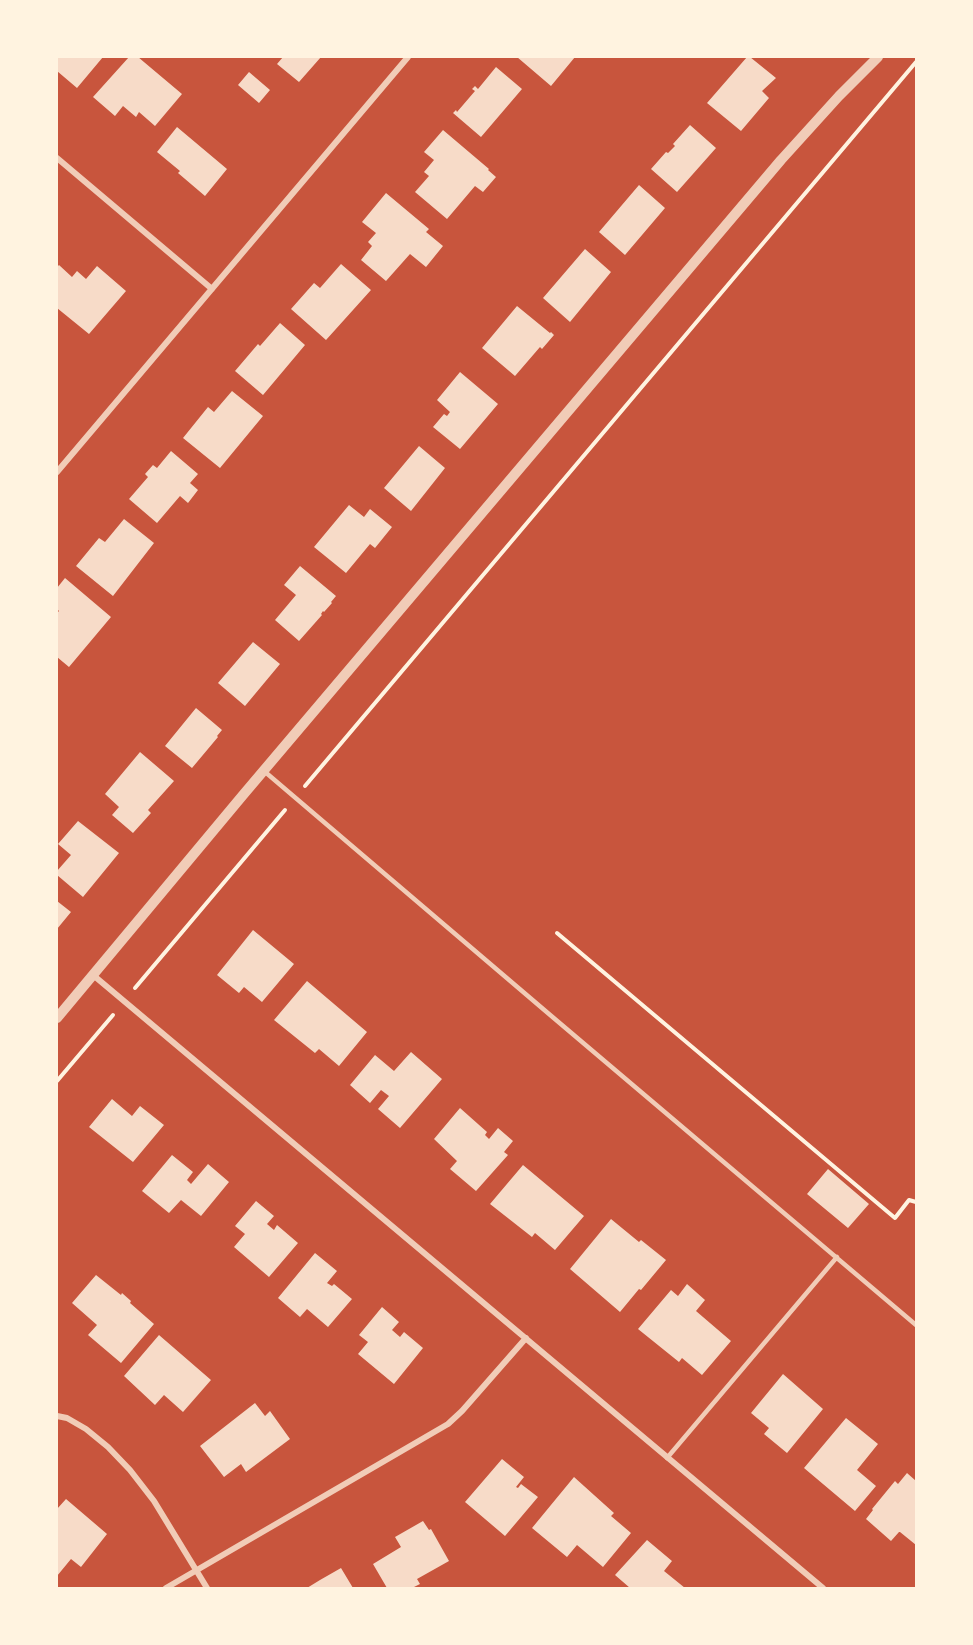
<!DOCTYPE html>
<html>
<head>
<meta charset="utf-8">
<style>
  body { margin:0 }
  #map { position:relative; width:973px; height:1645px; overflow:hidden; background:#c8553d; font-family:Arial,sans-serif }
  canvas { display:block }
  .frame { position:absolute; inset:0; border:58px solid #fff3e0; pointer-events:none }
</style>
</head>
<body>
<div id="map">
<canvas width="973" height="1645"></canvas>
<div class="frame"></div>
</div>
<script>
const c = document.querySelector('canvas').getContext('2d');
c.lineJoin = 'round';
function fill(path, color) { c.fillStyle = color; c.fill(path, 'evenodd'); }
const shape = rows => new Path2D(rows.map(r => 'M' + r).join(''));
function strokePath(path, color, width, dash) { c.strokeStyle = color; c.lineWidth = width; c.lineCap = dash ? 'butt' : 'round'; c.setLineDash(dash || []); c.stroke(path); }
const building = shape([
  [57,57,103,57,77,88,57,71],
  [129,57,138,57,182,94,155,126,139,112,136,117,123,106,115,116,93,97],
  [283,57,321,57,299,82,277,64],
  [517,57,575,57,551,86],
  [747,57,750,57,776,78,762,91,769,98,741,131,707,103],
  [496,67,522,89,481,137,453,113,456,110,457,112,475,91,472,89,475,86,478,89],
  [249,72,270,90,259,103,238,85],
  [690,125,716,148,677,192,651,169,666,152,668,153,675,146,673,144],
  [177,127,227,169,205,196,178,173,180,171,157,152],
  [443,130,489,169,488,170,496,177,483,192,475,186,447,219,415,192,429,176,424,172,434,160,424,152],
  [639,185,665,208,625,255,599,232],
  [386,193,429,229,426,232,443,246,426,267,410,254,386,281,361,260,372,246,368,242,376,233,362,222],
  [585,249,611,272,570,322,543,298],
  [341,264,371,290,326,340,291,309,314,283,320,288],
  [59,265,72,277,77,271,86,279,97,266,126,291,89,334,57,308,57,267],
  [517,306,550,333,551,332,554,335,542,349,540,347,515,376,482,348],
  [280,323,305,345,263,395,235,371,258,344,260,346],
  [460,372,498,404,460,449,433,427,444,414,447,416,450,412,437,400],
  [232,391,263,416,220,468,183,438,208,407,214,412],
  [419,446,445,468,411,511,384,488],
  [171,451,198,474,190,483,198,490,188,503,180,496,157,523,129,499,148,477,145,474,153,465,157,468],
  [349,505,364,517,370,509,392,527,375,548,370,544,346,573,314,547],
  [124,519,154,543,113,596,76,566,99,538,105,542],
  [300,566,336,596,331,602,332,603,324,612,323,611,321,614,322,615,299,641,275,620,296,595,284,585],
  [65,578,111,617,69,667,57,657,57,613,59,611,57,609,57,588],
  [253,642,280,664,245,706,218,683],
  [196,708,222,730,217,736,218,737,192,768,165,746],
  [140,752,174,781,148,810,151,813,133,833,112,815,119,807,105,794],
  [78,821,119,853,83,897,57,875,57,871,71,855,58,844],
  [57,901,71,912,57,929],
  [253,930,294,964,262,1002,244,987,239,993,217,975],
  [307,981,367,1032,339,1066,319,1049,315,1053,274,1020],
  [411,1052,442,1079,400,1128,378,1109,389,1096,381,1090,370,1103,350,1085,375,1055,394,1071],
  [112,1099,132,1116,140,1106,164,1125,133,1162,89,1127],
  [460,1108,487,1132,485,1135,489,1139,498,1128,513,1141,504,1152,508,1155,476,1191,450,1169,457,1161,434,1139],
  [172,1155,193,1172,187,1180,191,1184,208,1164,229,1182,201,1216,181,1200,169,1213,142,1191],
  [523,1165,584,1216,555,1250,535,1233,532,1237,490,1204],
  [828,1169,869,1204,848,1228,807,1194],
  [256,1201,274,1216,267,1224,274,1230,277,1225,298,1243,269,1277,234,1247,245,1234,235,1226],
  [611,1219,639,1242,641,1240,666,1260,641,1290,639,1289,620,1312,570,1269],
  [315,1253,337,1271,327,1283,332,1286,334,1284,352,1299,328,1327,307,1309,300,1317,278,1298],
  [96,1275,121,1295,122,1293,131,1301,130,1303,154,1324,121,1363,88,1335,97,1325,72,1303],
  [687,1284,705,1300,696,1311,731,1341,702,1375,682,1358,679,1362,638,1329,671,1290,678,1296],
  [382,1307,399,1322,392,1330,400,1337,404,1332,423,1348,394,1384,358,1354,368,1342,359,1335],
  [159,1335,211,1380,183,1412,164,1395,155,1405,124,1376],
  [783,1374,823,1409,787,1453,764,1434,769,1428,751,1413],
  [255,1403,265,1416,270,1411,290,1439,246,1472,241,1464,224,1477,200,1446],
  [846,1418,878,1444,857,1470,876,1486,855,1511,804,1468],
  [502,1459,524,1477,516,1487,518,1488,521,1484,538,1497,505,1536,465,1502],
  [907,1473,916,1481,916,1545,900,1532,899,1532,891,1541,866,1519,873,1510,872,1509,895,1481,898,1484],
  [574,1477,614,1513,611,1516,631,1533,603,1567,577,1545,567,1557,532,1528],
  [66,1499,107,1534,81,1567,71,1559,57,1576,57,1509],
  [423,1521,429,1530,431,1529,449,1561,417,1579,420,1584,412,1588,387,1588,373,1564,401,1547,395,1537],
  [647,1540,672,1561,664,1571,685,1588,630,1588,615,1575],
  [341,1568,353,1588,307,1588,320,1580]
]);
const path = shape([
  [305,786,916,62],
  [557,933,895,1218,909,1200,916,1202],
  [135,988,285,810],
  [57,1081,113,1015]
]);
const service = shape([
  [264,771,549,1014,916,1325],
  [667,1458,837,1257]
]);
const minor = shape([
  [57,158,212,289],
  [57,472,408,57],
  [93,975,823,1588],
  [57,1416,67,1418,86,1429,108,1447,130,1470,154,1501,207,1588],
  [166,1588,448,1424,462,1411,526,1338]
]);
const tertiary = shape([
  [57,1018,243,795,781,160,839,96,878,57]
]);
fill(building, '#f7dbc8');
strokePath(path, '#fff3e0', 4);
strokePath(service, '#f1ccb7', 4.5);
strokePath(minor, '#f1ccb7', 6);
strokePath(tertiary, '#f1ccb7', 10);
</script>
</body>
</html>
